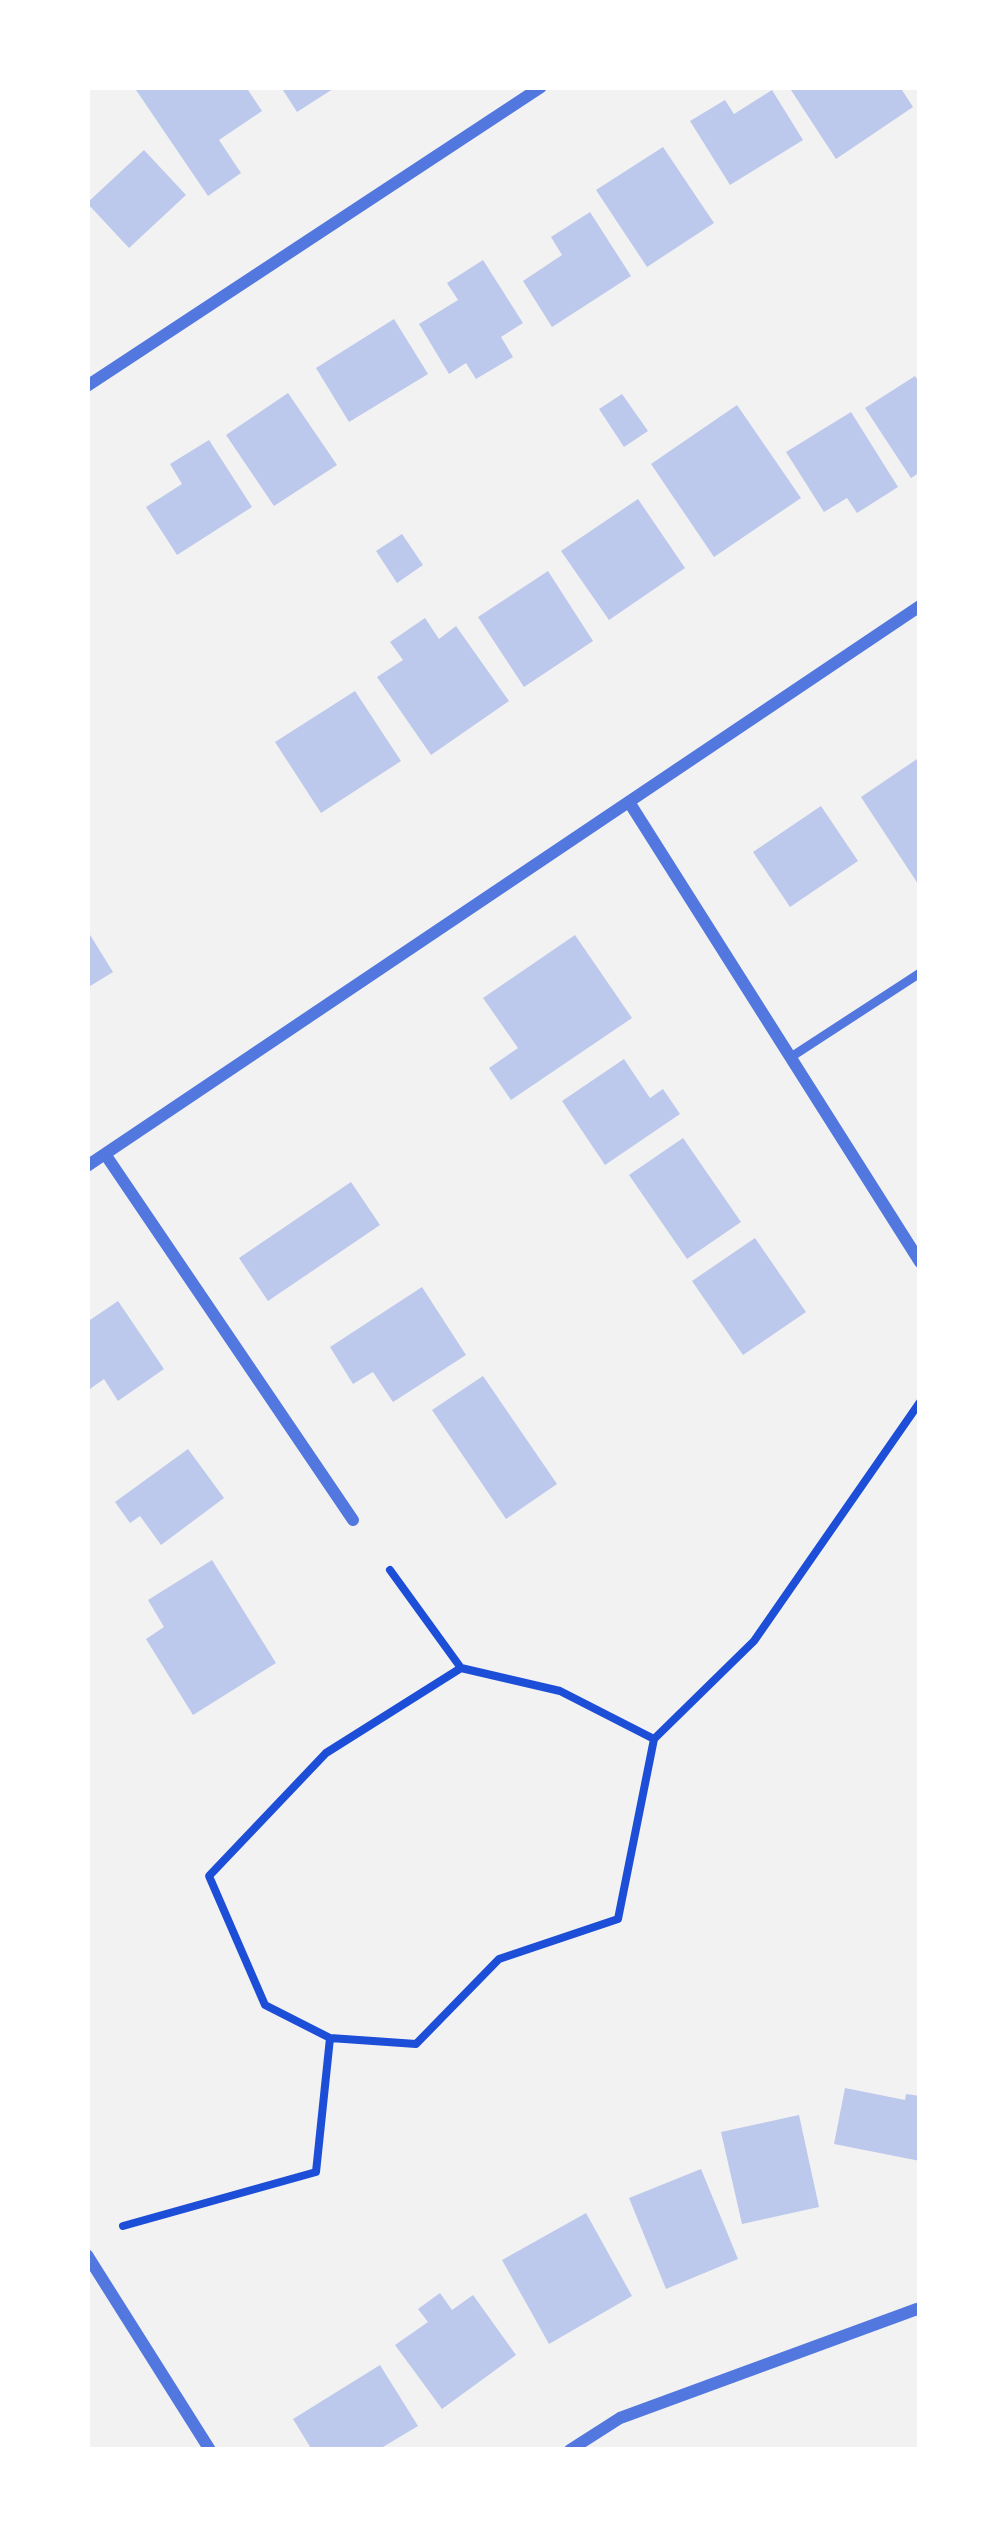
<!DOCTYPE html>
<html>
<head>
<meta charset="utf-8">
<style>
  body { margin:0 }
  #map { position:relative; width:1007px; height:2537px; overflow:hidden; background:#f2f2f2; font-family:"IBM Plex Sans",sans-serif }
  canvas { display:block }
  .frame { position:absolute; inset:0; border:90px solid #fff; pointer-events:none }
</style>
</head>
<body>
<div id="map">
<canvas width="1007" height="2537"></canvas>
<div class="frame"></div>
</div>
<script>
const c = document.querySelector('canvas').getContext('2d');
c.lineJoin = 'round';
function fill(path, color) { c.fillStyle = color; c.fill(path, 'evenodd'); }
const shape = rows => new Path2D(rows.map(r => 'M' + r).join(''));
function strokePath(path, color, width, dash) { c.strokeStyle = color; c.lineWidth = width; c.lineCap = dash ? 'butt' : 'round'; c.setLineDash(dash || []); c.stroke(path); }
const building = shape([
  [134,87,246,87,262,111,219,140,241,173,208,196],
  [281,87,336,87,297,112],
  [789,87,900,87,913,107,836,159],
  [772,90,803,140,730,185,690,121,725,100,734,114],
  [663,147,714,223,647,267,596,190],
  [144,150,186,195,129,248,87,203],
  [590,212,631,276,552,327,523,281,562,255,551,237],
  [483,260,523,323,501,337,513,357,476,379,466,363,449,374,419,324,458,300,447,283],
  [394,319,428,374,349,422,316,368],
  [915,376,920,383,920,472,911,478,865,408],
  [288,393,337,465,274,506,226,435],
  [622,394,648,431,624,447,599,409],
  [737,405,801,498,714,557,651,464],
  [851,412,898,487,857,513,847,498,824,512,786,452],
  [209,440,252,507,177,555,146,507,182,484,170,464],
  [638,499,685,568,609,620,561,551],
  [402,534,423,565,397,583,376,551],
  [548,571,593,641,524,687,478,617],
  [425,618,439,639,456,626,509,701,431,755,377,677,403,660,390,642],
  [355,691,401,761,321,813,275,742],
  [920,757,920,887,861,797],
  [821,806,858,861,790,907,753,852],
  [87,930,113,972,87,988],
  [575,935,632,1018,511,1100,489,1068,518,1048,483,998],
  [624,1059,650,1098,663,1089,680,1114,605,1165,562,1101],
  [683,1138,741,1222,687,1259,629,1175],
  [351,1182,380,1225,268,1301,239,1258],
  [755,1238,806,1312,743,1355,692,1281],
  [422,1287,466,1355,393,1402,373,1372,353,1384,330,1347],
  [118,1301,164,1369,118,1401,104,1379,87,1391,87,1322],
  [483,1376,557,1484,506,1519,432,1410],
  [188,1449,224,1498,161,1545,140,1516,130,1523,115,1502],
  [212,1560,276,1663,193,1715,146,1639,164,1627,148,1600],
  [845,2088,905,2100,906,2094,920,2096,920,2161,834,2144],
  [799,2115,819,2207,742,2224,721,2132],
  [701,2169,738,2259,666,2289,629,2198],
  [586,2213,632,2296,549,2344,502,2260],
  [440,2293,452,2310,473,2295,516,2355,442,2409,395,2345,428,2322,418,2309],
  [380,2365,418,2426,378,2450,312,2450,293,2419]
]);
const path = shape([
  [390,1570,461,1668,560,1691,654,1739],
  [330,2038,265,2005,209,1876,326,1753,461,1668],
  [123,2226,316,2172,330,2038,416,2044,499,1959,618,1919,654,1739,754,1641,920,1402]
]);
const service = shape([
  [791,1057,920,973]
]);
const minor = shape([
  [87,386,541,87],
  [629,802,920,1262],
  [105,1154,353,1520],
  [87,1166,920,606],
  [87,2255,210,2450],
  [570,2450,620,2418,917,2309]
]);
fill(building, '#bdc9ec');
strokePath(path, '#1d4ed8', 8);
strokePath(service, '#5277de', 9);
strokePath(minor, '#5277de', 12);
</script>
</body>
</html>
